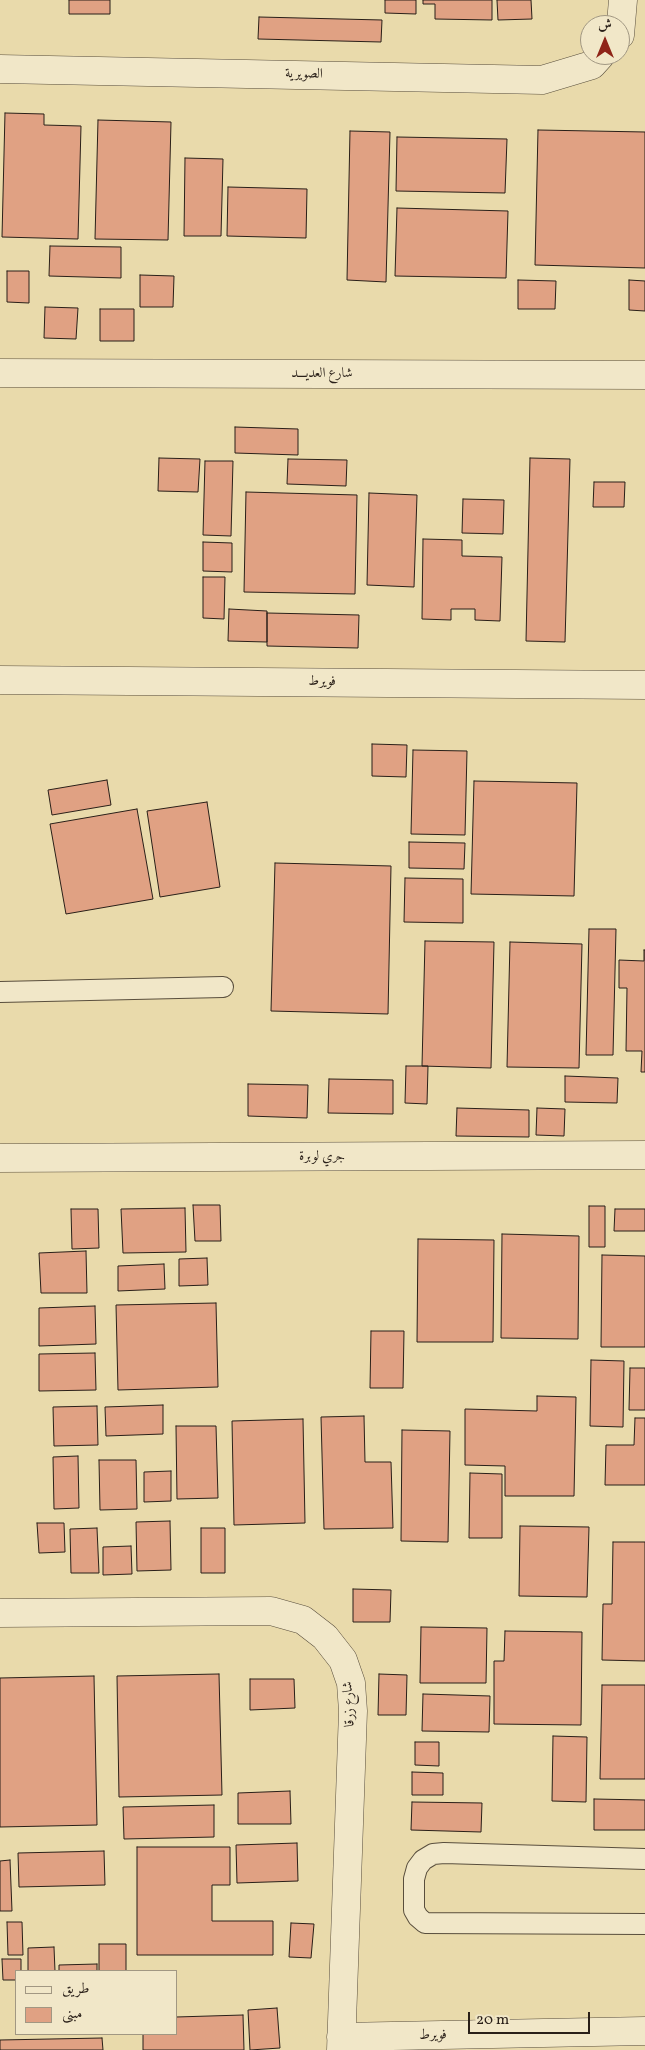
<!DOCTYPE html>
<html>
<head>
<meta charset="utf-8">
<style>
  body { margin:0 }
  #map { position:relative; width:645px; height:2050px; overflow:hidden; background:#e9daab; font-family:Vollkorn,Amiri,serif }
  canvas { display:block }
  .legend { position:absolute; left:15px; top:1970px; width:162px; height:65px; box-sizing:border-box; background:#f1e7c8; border:1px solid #a19782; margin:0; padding:6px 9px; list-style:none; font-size:15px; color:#291f18 }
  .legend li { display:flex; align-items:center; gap:10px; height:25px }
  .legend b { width:25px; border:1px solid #a19782 }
  .north { position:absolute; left:580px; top:15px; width:50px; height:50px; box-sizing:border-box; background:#f1e7c8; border:1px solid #a19782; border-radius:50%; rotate:0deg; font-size:14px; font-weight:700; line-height:20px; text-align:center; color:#291f18 }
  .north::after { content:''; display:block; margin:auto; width:18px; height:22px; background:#8f2418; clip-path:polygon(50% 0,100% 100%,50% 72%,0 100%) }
  .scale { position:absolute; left:468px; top:2012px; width:122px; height:22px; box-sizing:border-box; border:2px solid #291f18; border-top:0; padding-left:6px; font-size:15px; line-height:18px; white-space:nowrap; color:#291f18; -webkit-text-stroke:4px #f1e7c8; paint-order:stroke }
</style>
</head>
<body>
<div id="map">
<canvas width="645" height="2050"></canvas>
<ul class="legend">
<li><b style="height:6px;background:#f1e7c8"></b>طريق</li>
<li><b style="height:14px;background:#e0a183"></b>مبنى</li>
</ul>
<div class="north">ش</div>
<div class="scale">20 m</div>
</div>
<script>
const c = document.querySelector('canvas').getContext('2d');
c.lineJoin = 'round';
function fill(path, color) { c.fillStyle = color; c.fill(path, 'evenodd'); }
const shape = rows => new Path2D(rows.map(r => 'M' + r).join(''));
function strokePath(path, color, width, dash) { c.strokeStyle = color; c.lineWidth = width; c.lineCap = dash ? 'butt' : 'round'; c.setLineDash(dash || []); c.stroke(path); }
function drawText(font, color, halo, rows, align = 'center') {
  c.font = font + ' Vollkorn,Amiri,serif'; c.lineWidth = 4.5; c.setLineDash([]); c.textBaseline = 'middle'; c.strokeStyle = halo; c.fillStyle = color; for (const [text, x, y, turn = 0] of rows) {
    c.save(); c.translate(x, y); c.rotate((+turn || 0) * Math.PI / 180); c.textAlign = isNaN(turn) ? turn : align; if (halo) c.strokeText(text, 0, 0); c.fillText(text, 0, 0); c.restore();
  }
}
const building = shape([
  [69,0,110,0,110,14,69,14,69,0],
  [385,0,416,0,416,14,385,13,385,0],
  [423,0,492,0,492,20,435,19,435,4,423,4,423,0],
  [497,0,531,0,532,19,498,20,497,0],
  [259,17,382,20,381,42,258,39,259,17],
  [5,113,44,114,44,125,81,126,78,239,2,237,5,113],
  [98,120,171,122,168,240,95,239,98,120],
  [538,130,645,132,645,268,535,265,538,130],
  [350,131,390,132,386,282,347,280,350,131],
  [397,137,507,139,505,193,396,191,397,137],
  [185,158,223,159,221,236,184,236,185,158],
  [228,187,307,189,306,238,227,236,228,187],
  [397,208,508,211,506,278,395,276,397,208],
  [50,246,121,247,121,278,49,276,50,246],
  [7,271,29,271,29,303,7,302,7,271],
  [140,275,174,276,173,307,140,307,140,275],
  [518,280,556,281,555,309,518,309,518,280],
  [629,280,645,281,645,311,629,310,629,280],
  [45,307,78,308,76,339,44,338,45,307],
  [100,309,134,309,134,341,100,341,100,309],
  [235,427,298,429,298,455,235,453,235,427],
  [159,458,200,459,198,492,158,491,159,458],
  [530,458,570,459,565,642,526,641,530,458],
  [288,459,347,460,346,486,287,484,288,459],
  [205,461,233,461,231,536,203,535,205,461],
  [594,482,625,482,624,507,593,507,594,482],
  [246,492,357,495,355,594,244,592,246,492],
  [369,493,417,495,414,587,367,585,369,493],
  [463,499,504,500,503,534,462,533,463,499],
  [423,539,462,540,462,556,502,557,500,621,475,620,475,609,451,609,451,620,422,619,423,539],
  [203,542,232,543,232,572,203,571,203,542],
  [203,577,225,577,224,619,203,618,203,577],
  [229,609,267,611,267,642,228,641,229,609],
  [267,613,359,615,358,648,267,646,267,613],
  [372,744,407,745,406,777,372,776,372,744],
  [413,750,467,751,465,835,411,834,413,750],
  [107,780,111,805,52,815,48,790,107,780],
  [474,781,577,783,574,896,471,894,474,781],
  [207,802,220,887,160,897,147,811,207,802],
  [137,809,153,899,66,914,50,824,137,809],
  [409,842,465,843,464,869,409,868,409,842],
  [275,863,391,866,388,1014,271,1011,275,863],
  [405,878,463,879,463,923,404,922,405,878],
  [589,929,616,929,613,1055,586,1055,589,929],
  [425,941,494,942,491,1068,422,1066,425,941],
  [510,942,582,944,579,1068,507,1067,510,942],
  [644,950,645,950,645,1072,641,1072,642,1051,626,1051,627,988,619,988,619,960,644,961,644,950],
  [406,1066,428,1066,427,1104,405,1103,406,1066],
  [565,1076,618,1078,617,1103,565,1102,565,1076],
  [329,1079,393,1080,393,1114,328,1113,329,1079],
  [248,1084,308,1085,307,1118,248,1116,248,1084],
  [457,1108,529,1110,529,1137,456,1136,457,1108],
  [537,1108,565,1109,564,1136,536,1135,537,1108],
  [193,1205,220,1205,221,1241,195,1241,193,1205],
  [589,1206,605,1206,605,1247,589,1247,589,1206],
  [185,1208,186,1252,123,1253,121,1209,185,1208],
  [71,1209,98,1209,99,1248,72,1249,71,1209],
  [615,1209,645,1209,645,1231,614,1231,615,1209],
  [502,1234,579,1236,578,1339,501,1338,502,1234],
  [418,1239,494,1240,493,1342,417,1342,418,1239],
  [86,1251,87,1293,41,1293,39,1253,86,1251],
  [602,1255,645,1256,645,1347,601,1347,602,1255],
  [207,1258,208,1285,179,1286,179,1259,207,1258],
  [164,1264,165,1289,118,1291,118,1266,164,1264],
  [216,1303,218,1387,118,1390,116,1305,216,1303],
  [95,1306,96,1344,39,1346,39,1308,95,1306],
  [371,1331,404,1331,403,1388,370,1388,371,1331],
  [95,1353,96,1390,39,1391,39,1354,95,1353],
  [591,1360,624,1361,623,1427,590,1426,591,1360],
  [630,1368,645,1368,645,1410,629,1410,630,1368],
  [537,1396,576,1397,574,1496,505,1496,505,1466,465,1465,465,1409,537,1411,537,1396],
  [163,1405,163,1434,106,1436,105,1407,163,1405],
  [97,1406,98,1445,54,1446,53,1407,97,1406],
  [364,1416,365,1462,391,1462,393,1528,324,1529,321,1417,364,1416],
  [635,1418,645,1418,645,1485,605,1485,606,1445,634,1445,635,1418],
  [303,1419,305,1523,234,1525,232,1421,303,1419],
  [176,1426,216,1426,218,1498,177,1499,176,1426],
  [402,1430,450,1431,448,1542,401,1541,402,1430],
  [78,1456,79,1508,54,1509,53,1457,78,1456],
  [99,1460,136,1460,137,1509,100,1510,99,1460],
  [171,1471,171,1501,144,1502,144,1472,171,1471],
  [470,1473,502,1474,502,1538,469,1538,470,1473],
  [170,1521,171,1570,137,1571,136,1522,170,1521],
  [37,1523,64,1523,65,1552,39,1553,37,1523],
  [520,1526,589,1527,587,1597,519,1596,520,1526],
  [97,1528,99,1573,71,1573,70,1529,97,1528],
  [201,1528,225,1528,225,1573,201,1573,201,1528],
  [613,1542,645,1542,645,1661,602,1660,603,1604,612,1604,613,1542],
  [131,1546,132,1574,103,1575,103,1547,131,1546],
  [353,1589,391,1590,390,1622,353,1622,353,1589],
  [421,1627,487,1628,486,1683,420,1683,421,1627],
  [505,1631,582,1632,581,1725,494,1724,494,1661,504,1661,505,1631],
  [219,1674,222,1795,119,1797,117,1676,219,1674],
  [379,1674,407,1675,406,1715,378,1715,379,1674],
  [94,1676,97,1825,0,1827,0,1678,94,1676],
  [250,1679,294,1679,295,1708,250,1710,250,1679],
  [602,1685,645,1685,645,1779,600,1779,602,1685],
  [423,1694,490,1696,489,1732,422,1731,423,1694],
  [553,1736,587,1737,586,1802,552,1801,553,1736],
  [415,1742,439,1742,439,1766,415,1765,415,1742],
  [412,1772,443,1773,443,1795,412,1795,412,1772],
  [290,1791,291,1824,238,1824,238,1793,290,1791],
  [594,1799,645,1800,645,1830,594,1830,594,1799],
  [412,1802,482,1803,481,1832,411,1830,412,1802],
  [214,1805,214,1837,124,1839,123,1807,214,1805],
  [297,1843,298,1881,237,1883,236,1845,297,1843],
  [137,1847,230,1847,230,1885,212,1885,212,1921,273,1921,273,1955,137,1955,137,1847],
  [104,1851,105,1885,19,1887,18,1853,104,1851],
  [10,1860,12,1911,0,1911,0,1861,10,1860],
  [7,1922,22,1922,23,1955,8,1955,7,1922],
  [291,1923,314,1924,311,1958,289,1957,291,1923],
  [99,1944,126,1944,126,1971,99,1971,99,1944],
  [54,1947,55,1971,28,1971,28,1948,54,1947],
  [2,1959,21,1959,21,1971,16,1971,16,1980,3,1980,2,1959],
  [97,1964,97,1971,59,1971,59,1965,97,1964],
  [277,2008,280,2048,250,2050,248,2010,277,2008],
  [243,2015,244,2050,143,2050,143,2034,176,2034,176,2017,243,2015],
  [102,2038,103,2050,0,2050,0,2040,102,2038]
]);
const lane = shape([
  [0,992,223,987],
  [645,1859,444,1853,433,1854,423,1860,417,1868,414,1879,414,1910,418,1917,425,1923,645,1924]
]);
const street = shape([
  [620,35,623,0],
  [0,69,542,80,592,65,601,55],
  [0,373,645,375],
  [0,680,645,685],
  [0,1158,645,1155],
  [0,1613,271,1611,303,1620,325,1637,343,1660,351,1683,353,1711,341,2050],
  [341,2037,645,2031]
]);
const streetNames = [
  ["الصويرية",304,75,1],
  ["شارع العديـــد",322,374],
  ["فويرط",322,682],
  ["جري لوبرة",322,1157],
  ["شارع زرقا",350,1704,-93],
  ["فويرط",433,2036,-1]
];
fill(building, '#e0a183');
strokePath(building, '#291f18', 1);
strokePath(lane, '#594e3d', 22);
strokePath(street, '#594e3d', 29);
strokePath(lane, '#f1e7c8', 20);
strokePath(street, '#f1e7c8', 28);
drawText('14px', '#291f18', '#f1e7c8', streetNames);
</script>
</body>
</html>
